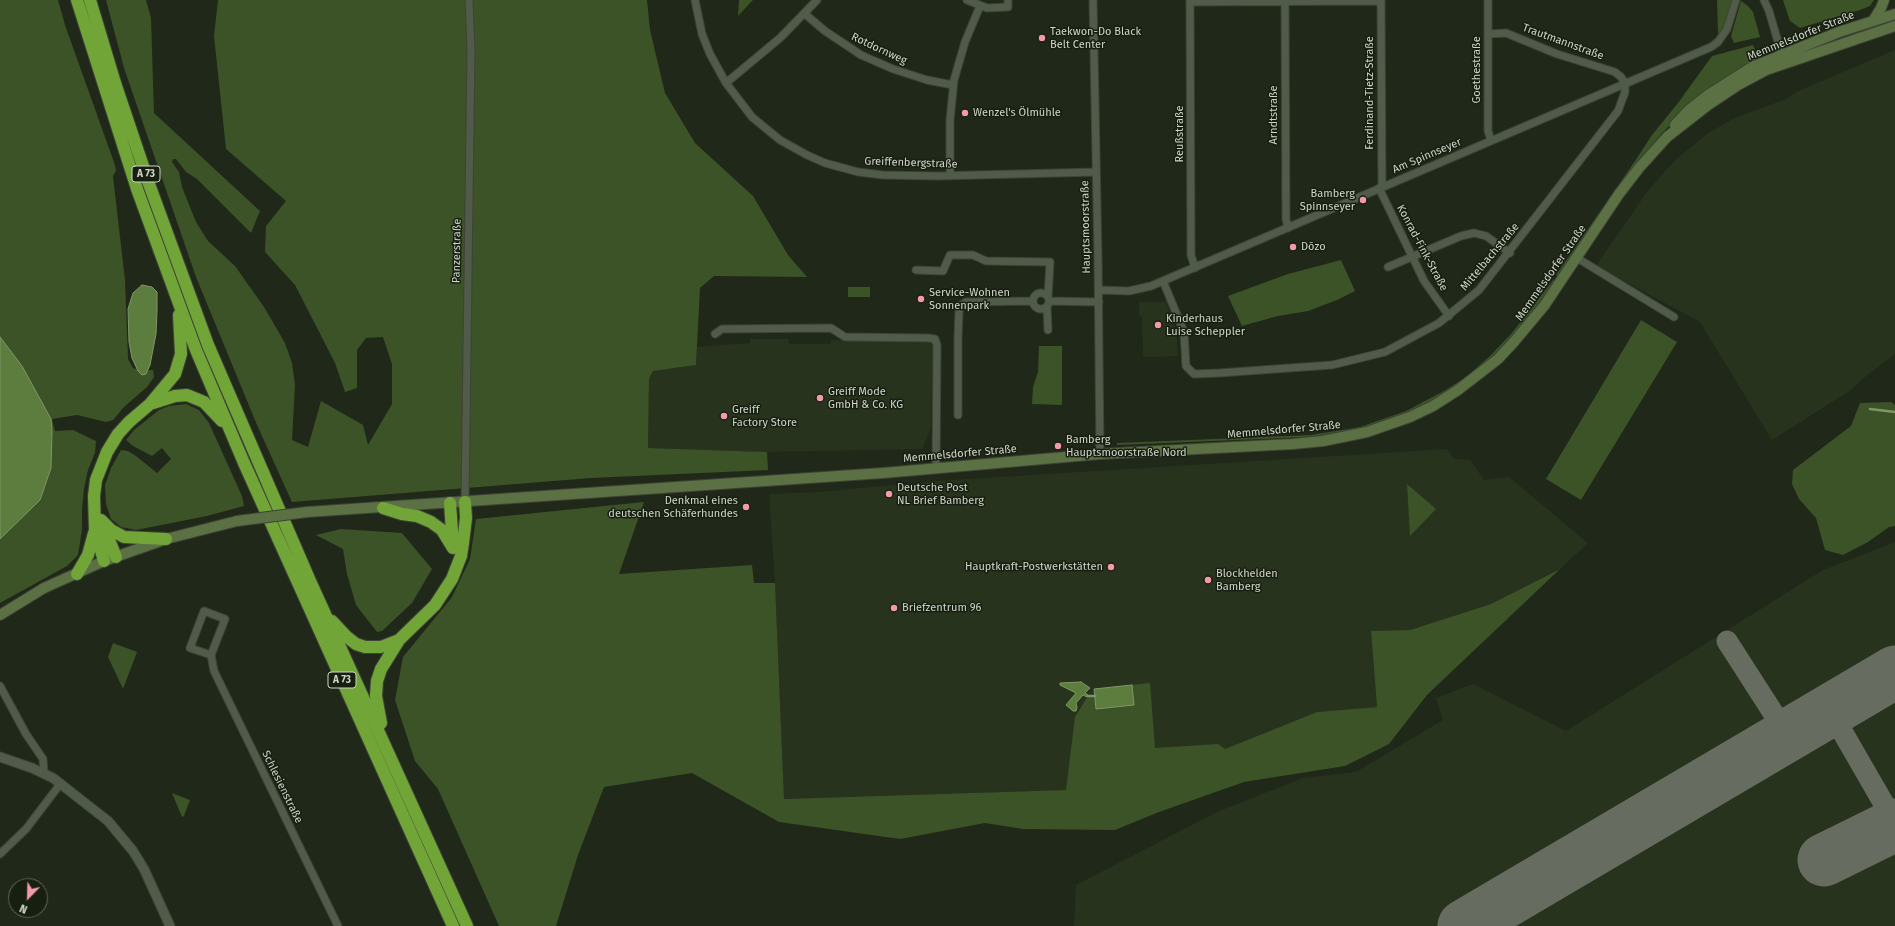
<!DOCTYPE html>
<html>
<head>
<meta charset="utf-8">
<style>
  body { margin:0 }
  #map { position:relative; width:1895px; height:926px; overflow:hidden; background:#202819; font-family:"Fira Sans",sans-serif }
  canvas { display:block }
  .north { position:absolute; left:8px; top:878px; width:40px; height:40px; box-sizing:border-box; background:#171f10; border:1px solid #61675a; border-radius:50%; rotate:203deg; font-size:11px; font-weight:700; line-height:16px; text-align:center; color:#cfd4ca }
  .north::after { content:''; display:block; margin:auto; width:14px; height:18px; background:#f39aaa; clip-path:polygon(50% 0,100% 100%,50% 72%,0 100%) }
</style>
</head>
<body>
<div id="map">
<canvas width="1895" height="926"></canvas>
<div class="north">N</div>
</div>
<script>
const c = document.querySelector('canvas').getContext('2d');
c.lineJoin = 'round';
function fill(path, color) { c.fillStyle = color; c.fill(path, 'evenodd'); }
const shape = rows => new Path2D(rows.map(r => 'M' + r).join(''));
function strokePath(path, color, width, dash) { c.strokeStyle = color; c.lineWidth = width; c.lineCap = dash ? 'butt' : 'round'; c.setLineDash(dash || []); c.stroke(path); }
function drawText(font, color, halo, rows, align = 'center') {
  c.font = font + ' "Fira Sans",sans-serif'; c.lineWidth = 3; c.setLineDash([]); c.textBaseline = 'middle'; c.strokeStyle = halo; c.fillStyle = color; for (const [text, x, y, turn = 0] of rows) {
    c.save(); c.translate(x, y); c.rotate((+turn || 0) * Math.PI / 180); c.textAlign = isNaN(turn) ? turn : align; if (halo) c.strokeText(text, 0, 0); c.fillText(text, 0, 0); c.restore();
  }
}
const built = shape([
  [1895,50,1895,354,1866,376,1851,390,1772,440,1700,322,1596,266,1647,192,1674,161,1708,133,1735,118,1786,99,1796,92],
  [1139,302,1166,302,1176,331,1178,356,1143,357,1142,317,1139,316],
  [750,339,788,339,789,344,831,344,831,340,933,343,931,428,922,449,767,452,648,448,649,379,653,371,696,365,697,347,750,343],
  [1447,449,1454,459,1470,460,1484,480,1509,477,1588,543,1560,569,1491,604,1410,630,1371,631,1377,707,1317,712,1225,749,1066,790,784,799,775,583,769,494,819,492,936,481],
  [1895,542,1895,926,1074,926,1076,885,1217,812,1303,778,1356,772,1443,720,1436,698,1473,684,1566,731,1823,570]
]);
const green = shape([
  [0,0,58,0,65,25,115,165,116,171,113,176,125,280,128,359,133,368,141,371,153,370,154,377,147,387,124,407,113,420,106,422,77,415,52,419,55,431,73,430,96,441,95,453,88,470,84,489,82,510,82,530,78,555,67,566,0,603],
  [106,0,146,0,151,18,154,113,260,211,251,233,197,179,186,172,176,159,173,159,172,162,179,172,182,187,196,222,208,241,235,266,264,307,285,343,292,363,295,385,292,440,308,447,321,401,363,425,368,445,392,404,392,364,383,337,366,338,357,350,357,388,345,392,335,363,295,285,265,252,266,226,286,201,226,149,214,36,218,0,647,0,650,30,665,93,695,143,753,196,788,255,807,277,714,276,700,288,696,365,653,371,649,379,648,448,767,452,768,470,591,478,292,502,257,425,196,277,124,68],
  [739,0,753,0,738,16],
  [1717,0,1732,0,1726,24,1718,34],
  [1783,0,1874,0,1870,6,1860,10,1800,28,1790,21],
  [1741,1,1748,6,1753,12,1760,37,1734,43,1731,36],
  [1753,45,1759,59,1692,104,1662,133,1617,188,1558,277,1556,275,1635,161,1652,135,1678,103,1712,56],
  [1341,260,1355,291,1337,300,1308,311,1278,316,1242,326,1228,296,1288,274],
  [1554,279,1555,281,1535,309,1499,351,1460,384,1433,400,1397,417,1370,426,1339,434,1308,437,1117,445,1117,443,1311,435,1360,427,1406,411,1444,391,1466,377,1490,356,1511,334],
  [848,287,870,287,870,297,848,297],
  [1641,320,1677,342,1581,500,1546,479],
  [1039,346,1062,346,1062,405,1032,404,1033,387,1038,372],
  [1891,402,1895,405,1895,526,1889,527,1868,542,1843,555,1825,550,1816,518,1799,499,1792,484,1793,470,1851,426,1860,403],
  [186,404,199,410,209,423,242,496,244,506,207,516,136,530,121,527,111,519,106,504,105,485,111,468,121,450,128,451,136,456,157,473,171,459,162,448,152,456,133,446,126,440,134,430,159,410,169,406],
  [1407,484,1436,509,1410,536],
  [644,502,619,574,752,565,754,583,775,583,784,799,1066,790,1075,717,1088,696,1095,696,1096,709,1134,705,1132,685,1150,683,1155,748,1218,744,1225,749,1317,712,1377,707,1371,631,1410,630,1491,604,1560,569,1427,695,1389,744,1345,766,1244,782,1159,812,1115,830,1023,829,985,823,900,839,779,822,692,773,604,787,578,855,556,926,499,926,438,789,415,761,395,700,403,657,452,597,470,559,476,519],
  [341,529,402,533,432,569,412,603,382,631,377,632,356,605,347,574,343,549,316,535],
  [113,643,137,652,123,689,108,657],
  [172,793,190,800,184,816,182,817]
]);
const water = shape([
  [142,285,152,287,157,292,157,311,156,334,150,365,146,374,142,375,138,371,132,358,129,342,128,309,133,293,142,285],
  [0,337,22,366,51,419,52,431,51,468,40,500,0,539,0,337],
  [1081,682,1090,688,1085,693,1088,695,1087,697,1083,695,1076,703,1077,707,1076,711,1073,711,1066,705,1076,693,1060,685,1060,683,1081,682],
  [1132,685,1134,705,1096,709,1094,689,1132,685]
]);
const stream = shape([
  [1870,409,1895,412],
  [1088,696,1095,696]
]);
const taxiway = shape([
  [1727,641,1779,722],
  [1813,721,1827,718,1834,721,1839,726,1837,720,1838,711,1850,699],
  [1839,726,1895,823],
  [1768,747,1779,736,1779,722,1791,729,1807,724]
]);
const runway = shape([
  [1824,860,1895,825],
  [1464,926,1895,672]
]);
const minor = shape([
  [695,0,702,34,710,54,726,83,752,117,780,140,807,155,825,163,858,172,883,175,937,176,1096,172],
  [967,0,987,8,1008,7,1008,0],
  [1093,0,1098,257,1100,454],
  [1190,0,1191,255,1195,268],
  [1381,0,1382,187],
  [1488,0,1488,131,1491,140],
  [1764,0,1769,11,1783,59],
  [1190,2,1381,1],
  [1285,3,1286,219,1288,228],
  [805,14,825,31,861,55,893,69,927,80,953,85],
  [1488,34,1506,33,1557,54,1615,72,1621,77,1625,83],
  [726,83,780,38,817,0],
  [950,176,950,120,954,80,965,42,980,6],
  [1379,188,1424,281,1449,316],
  [1577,258,1674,317],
  [1388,267,1461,236,1474,233,1486,236,1510,253],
  [916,270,943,271,950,255,973,255,986,261,1050,262,1048,297],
  [1163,281,1184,332,1186,366,1194,374,1219,373,1332,365,1385,352,1439,323,1479,290,1618,111,1625,92,1625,83],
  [1099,290,1129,291,1151,286,1711,47,1718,42,1727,29,1736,0],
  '1033 301a8 8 0 1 1 16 0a8 8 0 1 1-16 0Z',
  [1049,301,1099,302],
  [1047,306,1048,330],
  [715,334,722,329,831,328,845,337,928,338,935,339,937,345,936,468],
  [958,415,958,338,959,311,961,305,966,302,1033,301],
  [465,502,471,50,469,0],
  [211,655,190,648,204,611,225,619,211,655,214,671,338,926],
  [0,686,26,734,43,759,44,773],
  [0,854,26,829,61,783]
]);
const tertiary = shape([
  [0,757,32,768,53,778,108,821,133,851,144,869,170,926]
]);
const secondary = shape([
  [1873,21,1881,8,1884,0],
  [1675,125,1689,110,1708,95,1752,67,1839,32,1895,14],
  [307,512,883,473,1100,454,1293,444,1323,441,1367,432,1410,417,1433,406,1458,390,1498,359,1513,343,1544,306,1619,194,1639,168,1667,137,1708,105,1738,85,1766,70,1895,26],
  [0,615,44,588,104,561,166,539,237,521]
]);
const motorway = shape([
  [77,0,137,189,196,350,244,463,453,926],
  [90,0,115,83,149,184,208,345,310,581,467,926],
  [153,403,175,396,187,395,204,402,222,421],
  [450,503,453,546],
  [383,508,402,514,417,516,431,522,442,530,453,548],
  [101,520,111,530,124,537,166,539],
  [103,525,116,557],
  [104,561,95,530,94,496,96,480,107,452,118,434,129,422,150,404,175,374,181,354,179,315],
  [77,574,88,555,94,533],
  [332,621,347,637,356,644,365,647,381,647,399,640],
  [381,723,376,696,377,681,381,669,399,640,435,605,452,579,461,556,463,543,466,518,465,502]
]);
const secondaryBridge = shape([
  [237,521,307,512]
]);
const markers = [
  [1042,38,4,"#f39aaa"],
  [965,113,4,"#f39aaa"],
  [1363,200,4,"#f39aaa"],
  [1293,247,4,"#f39aaa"],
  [921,299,4,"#f39aaa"],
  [1158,325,4,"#f39aaa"],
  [820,398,4,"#f39aaa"],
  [724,416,4,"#f39aaa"],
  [1058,446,4,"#f39aaa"],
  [889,494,4,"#f39aaa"],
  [746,507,4,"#f39aaa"],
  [1111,567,4,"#f39aaa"],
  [1208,580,4,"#f39aaa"],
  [894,608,4,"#f39aaa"]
];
const shields = [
  [146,174,28],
  [342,680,28]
];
const shieldNames = [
  ["A 73",146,174],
  ["A 73",342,680]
];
const poiNames = [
  ["Taekwon-Do Black",1050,32],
  ["Belt Center",1050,45],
  ["Wenzel's Ölmühle",973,113],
  ["Bamberg",1355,194,"right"],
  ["Spinnseyer",1355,207,"right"],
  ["Dōzo",1301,247],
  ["Service-Wohnen",929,293],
  ["Sonnenpark",929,306],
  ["Kinderhaus",1166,319],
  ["Luise Scheppler",1166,332],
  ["Greiff Mode",828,392],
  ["GmbH & Co. KG",828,405],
  ["Greiff",732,410],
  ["Factory Store",732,423],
  ["Bamberg",1066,440],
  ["Hauptsmoorstraße Nord",1066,453],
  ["Deutsche Post",897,488],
  ["NL Brief Bamberg",897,501],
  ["Denkmal eines",738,501,"right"],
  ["deutschen Schäferhundes",738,514,"right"],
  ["Hauptkraft-Postwerkstätten",1103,567,"right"],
  ["Blockhelden",1216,574],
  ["Bamberg",1216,587],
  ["Briefzentrum 96",902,608]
];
const streetNames = [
  ["Memmelsdorfer Straße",1801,36,-22],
  ["Trautmannstraße",1563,42,20],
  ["Rotdornweg",879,49,25],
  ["Goethestraße",1477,70,-90],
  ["Ferdinand-Tietz-Straße",1370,93,-90],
  ["Arndtstraße",1274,115,-90],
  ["Reußstraße",1180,134,-90],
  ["Am Spinnseyer",1427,156,-23],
  ["Greiffenbergstraße",911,163,2],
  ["Hauptsmoorstraße",1086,227,-91],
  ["Konrad-Fink-Straße",1422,248,62],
  ["Panzerstraße",457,251,-89],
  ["Mittelbachstraße",1490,257,-50],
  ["Memmelsdorfer Straße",1551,273,-55],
  ["Memmelsdorfer Straße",1284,430,-5],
  ["Memmelsdorfer Straße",960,454,-5],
  ["Schlesienstraße",282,787,64]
];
fill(built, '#28331d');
fill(green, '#3c5227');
fill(water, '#5d7d3e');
strokePath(water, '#7f9768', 1);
strokePath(stream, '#7f9768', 2.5);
strokePath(taxiway, '#666d60', 21);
strokePath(runway, '#666d60', 53);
strokePath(minor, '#3d4437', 9);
strokePath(tertiary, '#3d4437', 11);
strokePath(secondary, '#3d4437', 12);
strokePath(motorway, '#3d4437', 14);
strokePath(minor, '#515b49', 7);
strokePath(tertiary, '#515b49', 9);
strokePath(secondary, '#5b7144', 10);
strokePath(motorway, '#72a537', 12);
strokePath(secondaryBridge, '#3d4437', 12, []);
strokePath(secondaryBridge, '#5b7144', 10);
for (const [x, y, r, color] of markers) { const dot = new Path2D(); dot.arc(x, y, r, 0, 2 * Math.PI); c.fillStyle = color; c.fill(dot); strokePath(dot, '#171f10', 1.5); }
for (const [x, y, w] of shields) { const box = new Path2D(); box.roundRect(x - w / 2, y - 8, w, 16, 3); c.fillStyle = '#171f10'; c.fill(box); strokePath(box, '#cfd4ca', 1); }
drawText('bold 10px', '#cfd4ca', null, shieldNames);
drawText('11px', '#cfd4ca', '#171f10', poiNames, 'left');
drawText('11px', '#cfd4ca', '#171f10', streetNames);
</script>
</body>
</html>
